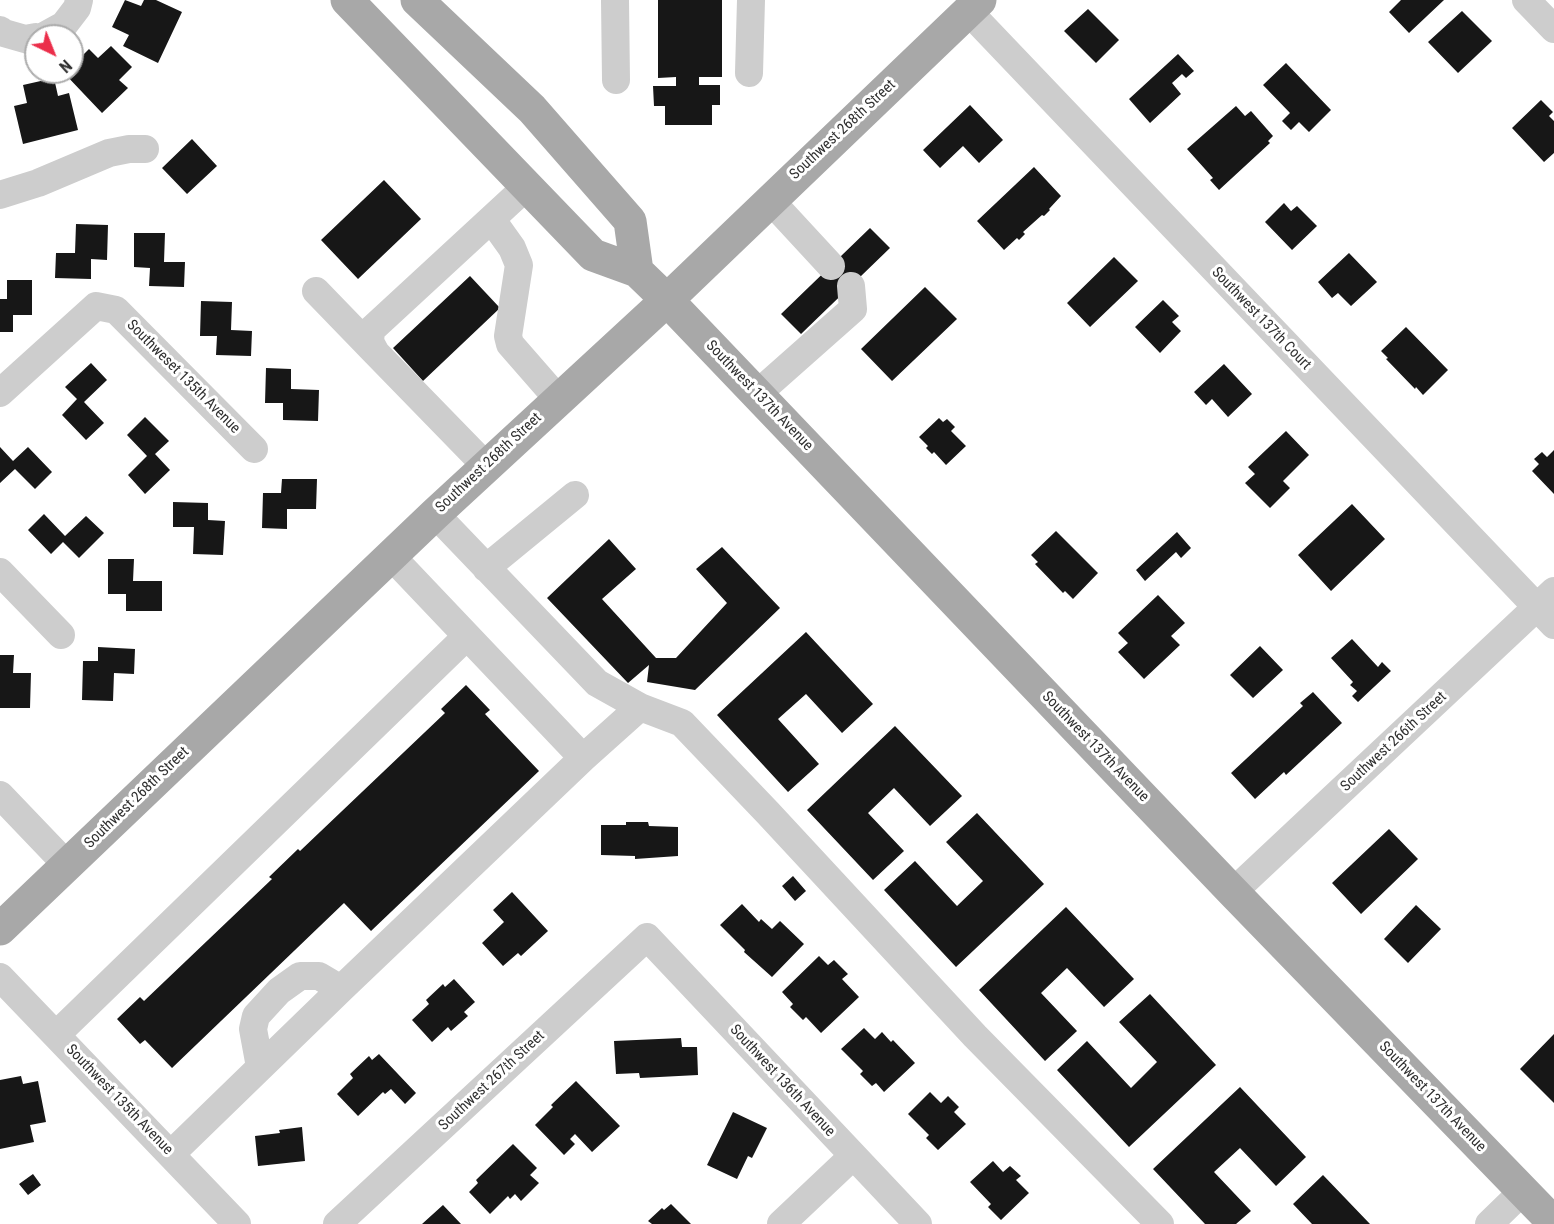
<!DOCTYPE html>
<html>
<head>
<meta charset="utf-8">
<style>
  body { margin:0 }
  #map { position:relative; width:1554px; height:1224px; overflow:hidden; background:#fff; font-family:"Roboto Condensed",sans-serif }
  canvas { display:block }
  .north { position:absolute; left:24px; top:24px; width:60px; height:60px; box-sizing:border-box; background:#fff; border:2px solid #acacac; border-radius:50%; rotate:137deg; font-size:16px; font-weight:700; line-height:24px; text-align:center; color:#303030 }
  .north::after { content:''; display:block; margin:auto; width:21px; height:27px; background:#eb2e4a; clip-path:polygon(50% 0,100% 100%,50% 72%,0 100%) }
</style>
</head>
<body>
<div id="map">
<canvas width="1554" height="1224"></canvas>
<div class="north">N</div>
</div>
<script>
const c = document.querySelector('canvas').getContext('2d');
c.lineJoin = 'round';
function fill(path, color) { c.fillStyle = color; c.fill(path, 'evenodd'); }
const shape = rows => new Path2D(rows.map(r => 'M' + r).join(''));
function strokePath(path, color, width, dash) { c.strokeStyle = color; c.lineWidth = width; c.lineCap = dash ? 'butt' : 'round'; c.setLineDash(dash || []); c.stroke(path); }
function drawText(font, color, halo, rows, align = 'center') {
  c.font = font + ' "Roboto Condensed",sans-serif'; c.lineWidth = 6; c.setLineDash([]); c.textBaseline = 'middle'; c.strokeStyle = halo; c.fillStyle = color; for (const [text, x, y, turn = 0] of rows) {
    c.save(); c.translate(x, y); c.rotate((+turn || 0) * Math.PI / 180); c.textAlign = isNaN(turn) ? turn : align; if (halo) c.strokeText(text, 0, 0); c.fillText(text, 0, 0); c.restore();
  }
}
const building = shape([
  [125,0,141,6,144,0,156,0,182,12,158,63,123,46,129,35,112,27],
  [658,0,722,0,722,77,699,77,699,85,720,85,720,105,712,105,712,125,665,125,665,106,654,106,653,86,676,86,676,77,658,78],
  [1401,0,1444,0,1409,33,1389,12],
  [1088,9,1119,40,1096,63,1064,31],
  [1462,11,1492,41,1458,73,1428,42],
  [111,46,132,67,119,80,128,88,102,113,64,73,72,72,72,66,89,49,98,58],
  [1178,54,1194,71,1186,78,1182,74,1172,83,1181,94,1150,123,1129,99],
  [1286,63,1331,110,1309,132,1299,122,1291,130,1282,121,1290,113,1263,85],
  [54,78,58,96,69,93,78,130,23,144,14,106,27,103,23,85],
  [1541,100,1553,112,1549,116,1554,121,1554,153,1544,162,1512,128],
  [970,105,1003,140,979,163,963,146,940,168,923,150],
  [1236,106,1245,116,1251,111,1273,136,1268,141,1270,143,1219,190,1210,180,1213,178,1187,149],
  [192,139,217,166,187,194,162,168],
  [1034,167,1061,196,1049,209,1050,210,1044,216,1042,215,1023,232,1025,234,1019,240,1017,238,1004,250,977,221],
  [384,180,421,219,358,279,321,240],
  [1284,203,1291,211,1297,206,1317,226,1292,250,1265,222],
  [76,224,108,225,107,260,91,259,91,279,55,278,56,253,75,253],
  [870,228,890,248,801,334,781,314],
  [134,233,165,233,164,262,185,262,184,287,149,286,150,268,134,267],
  [1349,253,1377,282,1351,306,1338,293,1332,298,1318,282],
  [1114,257,1138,281,1090,327,1067,303],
  [470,276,500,308,423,381,393,348],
  [7,280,32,280,32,315,13,315,13,332,0,332,0,299,7,299],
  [925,287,957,319,892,381,861,349],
  [1163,300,1179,316,1172,322,1181,331,1160,353,1135,327],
  [201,301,232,302,231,330,252,331,251,356,216,355,217,336,200,336],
  [1406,327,1448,370,1423,395,1416,387,1415,389,1386,359,1388,358,1381,351],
  [91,363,107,380,84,402,104,423,86,440,62,415,77,399,65,387],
  [1224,364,1252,394,1228,417,1212,399,1206,405,1194,392],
  [266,368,291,369,291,389,319,390,318,421,283,420,283,403,265,403],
  [145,417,169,441,155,454,170,470,145,494,128,475,147,456,127,435],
  [939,418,943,422,947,419,955,427,951,431,966,446,946,465,934,452,932,454,926,448,928,446,919,437],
  [1286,431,1309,455,1283,481,1290,488,1270,508,1245,483,1255,474,1248,467],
  [0,447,13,461,28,447,52,472,35,489,15,469,0,483],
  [1554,450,1554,494,1532,471,1539,464,1534,459,1542,452,1547,457],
  [282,479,317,479,316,509,287,509,287,529,262,528,263,493,281,493],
  [173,502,208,503,208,520,225,521,223,555,193,554,194,527,173,527],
  [1352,504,1385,539,1331,591,1298,555],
  [44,514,65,536,86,516,104,533,79,558,63,542,51,554,28,530],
  [1056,531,1098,573,1073,599,1065,591,1063,593,1035,564,1038,562,1031,555],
  [1177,532,1191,548,1181,558,1176,552,1145,581,1136,570],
  [609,539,636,569,602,599,656,658,676,658,727,603,696,569,722,547,780,608,695,690,647,682,649,665,628,683,547,598],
  [108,559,134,559,133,581,162,581,162,611,126,611,126,594,108,594],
  [1158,595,1185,623,1171,636,1180,645,1144,679,1118,652,1128,643,1118,633],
  [806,632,873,704,842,733,806,694,778,719,819,764,788,792,717,715],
  [1352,639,1378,667,1382,662,1391,671,1358,702,1352,696,1357,691,1350,685,1353,682,1331,658],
  [1260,646,1283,670,1253,698,1230,675],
  [98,647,135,649,134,674,114,673,113,701,82,700,83,661,98,661],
  [0,655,14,655,13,673,31,673,30,708,0,708],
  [466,685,490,710,485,714,539,771,371,931,344,903,172,1068,145,1040,140,1044,117,1019,140,997,144,1001,272,879,269,877,298,849,300,851,445,713,441,709],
  [1313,692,1342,723,1286,775,1284,772,1255,799,1231,773,1303,706,1300,703],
  [895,726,962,796,930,826,894,788,868,813,904,851,873,880,807,810],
  [977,813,1044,884,956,967,884,890,915,861,957,906,983,881,946,842],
  [626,822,648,822,649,826,678,827,678,856,635,859,635,856,601,855,601,825,626,825],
  [1389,829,1418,859,1361,914,1332,883],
  [793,876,806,891,795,901,782,886],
  [512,892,548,931,521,956,518,953,503,966,482,943,504,922,493,910],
  [742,904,759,922,761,919,772,929,780,921,804,944,772,977,744,952,745,950,720,925],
  [1416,905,1441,929,1408,963,1384,939],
  [1066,907,1134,979,1104,1007,1067,968,1041,993,1077,1031,1045,1061,979,990],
  [819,956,828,965,834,960,848,974,842,979,859,997,821,1033,806,1017,803,1020,790,1007,793,1004,782,992],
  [454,979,475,1002,464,1012,468,1016,451,1031,448,1027,432,1042,412,1020,429,1004,426,1000,443,984,445,987],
  [1150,994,1216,1065,1129,1147,1057,1070,1087,1041,1131,1088,1157,1062,1119,1022],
  [864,1028,875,1039,882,1032,891,1042,893,1040,915,1063,884,1092,876,1083,872,1086,860,1074,863,1071,841,1049],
  [1554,1034,1554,1103,1520,1069],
  [681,1038,682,1047,697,1047,698,1075,640,1078,639,1073,616,1074,614,1041],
  [379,1054,416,1093,405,1104,391,1089,385,1094,383,1092,358,1116,337,1094,353,1078,350,1074,369,1056,372,1060],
  [21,1076,23,1084,38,1081,46,1122,30,1125,34,1142,0,1149,0,1080],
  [576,1081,620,1126,592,1152,575,1134,570,1139,575,1144,564,1155,535,1125,553,1107,551,1105],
  [1240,1087,1306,1157,1276,1186,1240,1148,1214,1172,1251,1211,1236,1224,1205,1224,1153,1169],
  [930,1092,941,1103,948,1096,959,1107,954,1112,966,1124,938,1150,926,1138,929,1135,908,1114],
  [733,1112,767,1128,752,1158,748,1156,737,1179,707,1165],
  [302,1127,305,1161,258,1166,255,1136,280,1133,279,1130],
  [513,1144,537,1168,530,1175,539,1183,521,1201,515,1194,510,1199,508,1196,490,1214,469,1192,478,1183,476,1180],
  [993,1161,1003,1172,1010,1166,1021,1176,1016,1180,1029,1193,1001,1220,988,1207,991,1204,970,1182],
  [33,1174,41,1185,28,1195,19,1184],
  [1323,1175,1370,1224,1312,1224,1293,1204],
  [671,1204,691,1224,652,1224,648,1221,662,1208,664,1210],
  [443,1205,461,1224,422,1224]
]);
const minor = shape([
  [615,0,616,80],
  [1526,0,1554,29],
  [969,12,1554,625],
  [0,30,4,33,25,39,36,37],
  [44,36,64,25,77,8,79,0],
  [749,73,751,0],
  [0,195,38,183,109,153,129,149,145,149],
  [770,200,831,266],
  [495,216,497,227,512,248,519,265,508,336,510,344,558,399],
  [316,291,376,353],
  [0,393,96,306,116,310,254,449],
  [757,394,853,309,851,286],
  [486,466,376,353,370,342,371,330,526,187],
  [435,514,597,683,640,707,682,723,768,813,975,1036,1160,1224],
  [391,556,583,758],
  [486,568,575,495],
  [0,572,61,635],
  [0,795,67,865],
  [1233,892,1554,591],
  [0,977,237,1224],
  [56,1035,466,637],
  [260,1067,253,1029,256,1016,279,991,300,976,319,976,341,989],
  [171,1154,341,989,583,758,640,707],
  [337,1224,647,937,918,1224],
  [781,1224,853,1156],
  [1489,1224,1523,1191]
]);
const major = shape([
  [347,0,593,255,637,271,667,300,1233,892,1554,1223],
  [417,0,532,109,630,221,637,271],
  [0,929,435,514,667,300,980,0]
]);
const streetNames = [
  ["Southwest 268th Street",843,130,-43],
  ["Southwest 137th Court",1261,319,46],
  ["Southweset 135th Avenue",183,377,45],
  ["Southwest 137th Avenue",759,396,46],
  ["Southwest 268th Street",489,463,-43],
  ["Southwest 266th Street",1394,742,-43],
  ["Southwest 137th Avenue",1095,747,46],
  ["Southwest 268th Street",137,798,-44],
  ["Southwest 267th Street",492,1081,-43],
  ["Southwest 136th Avenue",782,1081,47],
  ["Southwest 137th Avenue",1432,1097,46],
  ["Southwest 135th Avenue",119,1100,46]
];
fill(building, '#171717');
strokePath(minor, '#cdcdcd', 28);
strokePath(major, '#a8a8a8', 33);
drawText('15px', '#303030', '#fff', streetNames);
</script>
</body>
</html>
